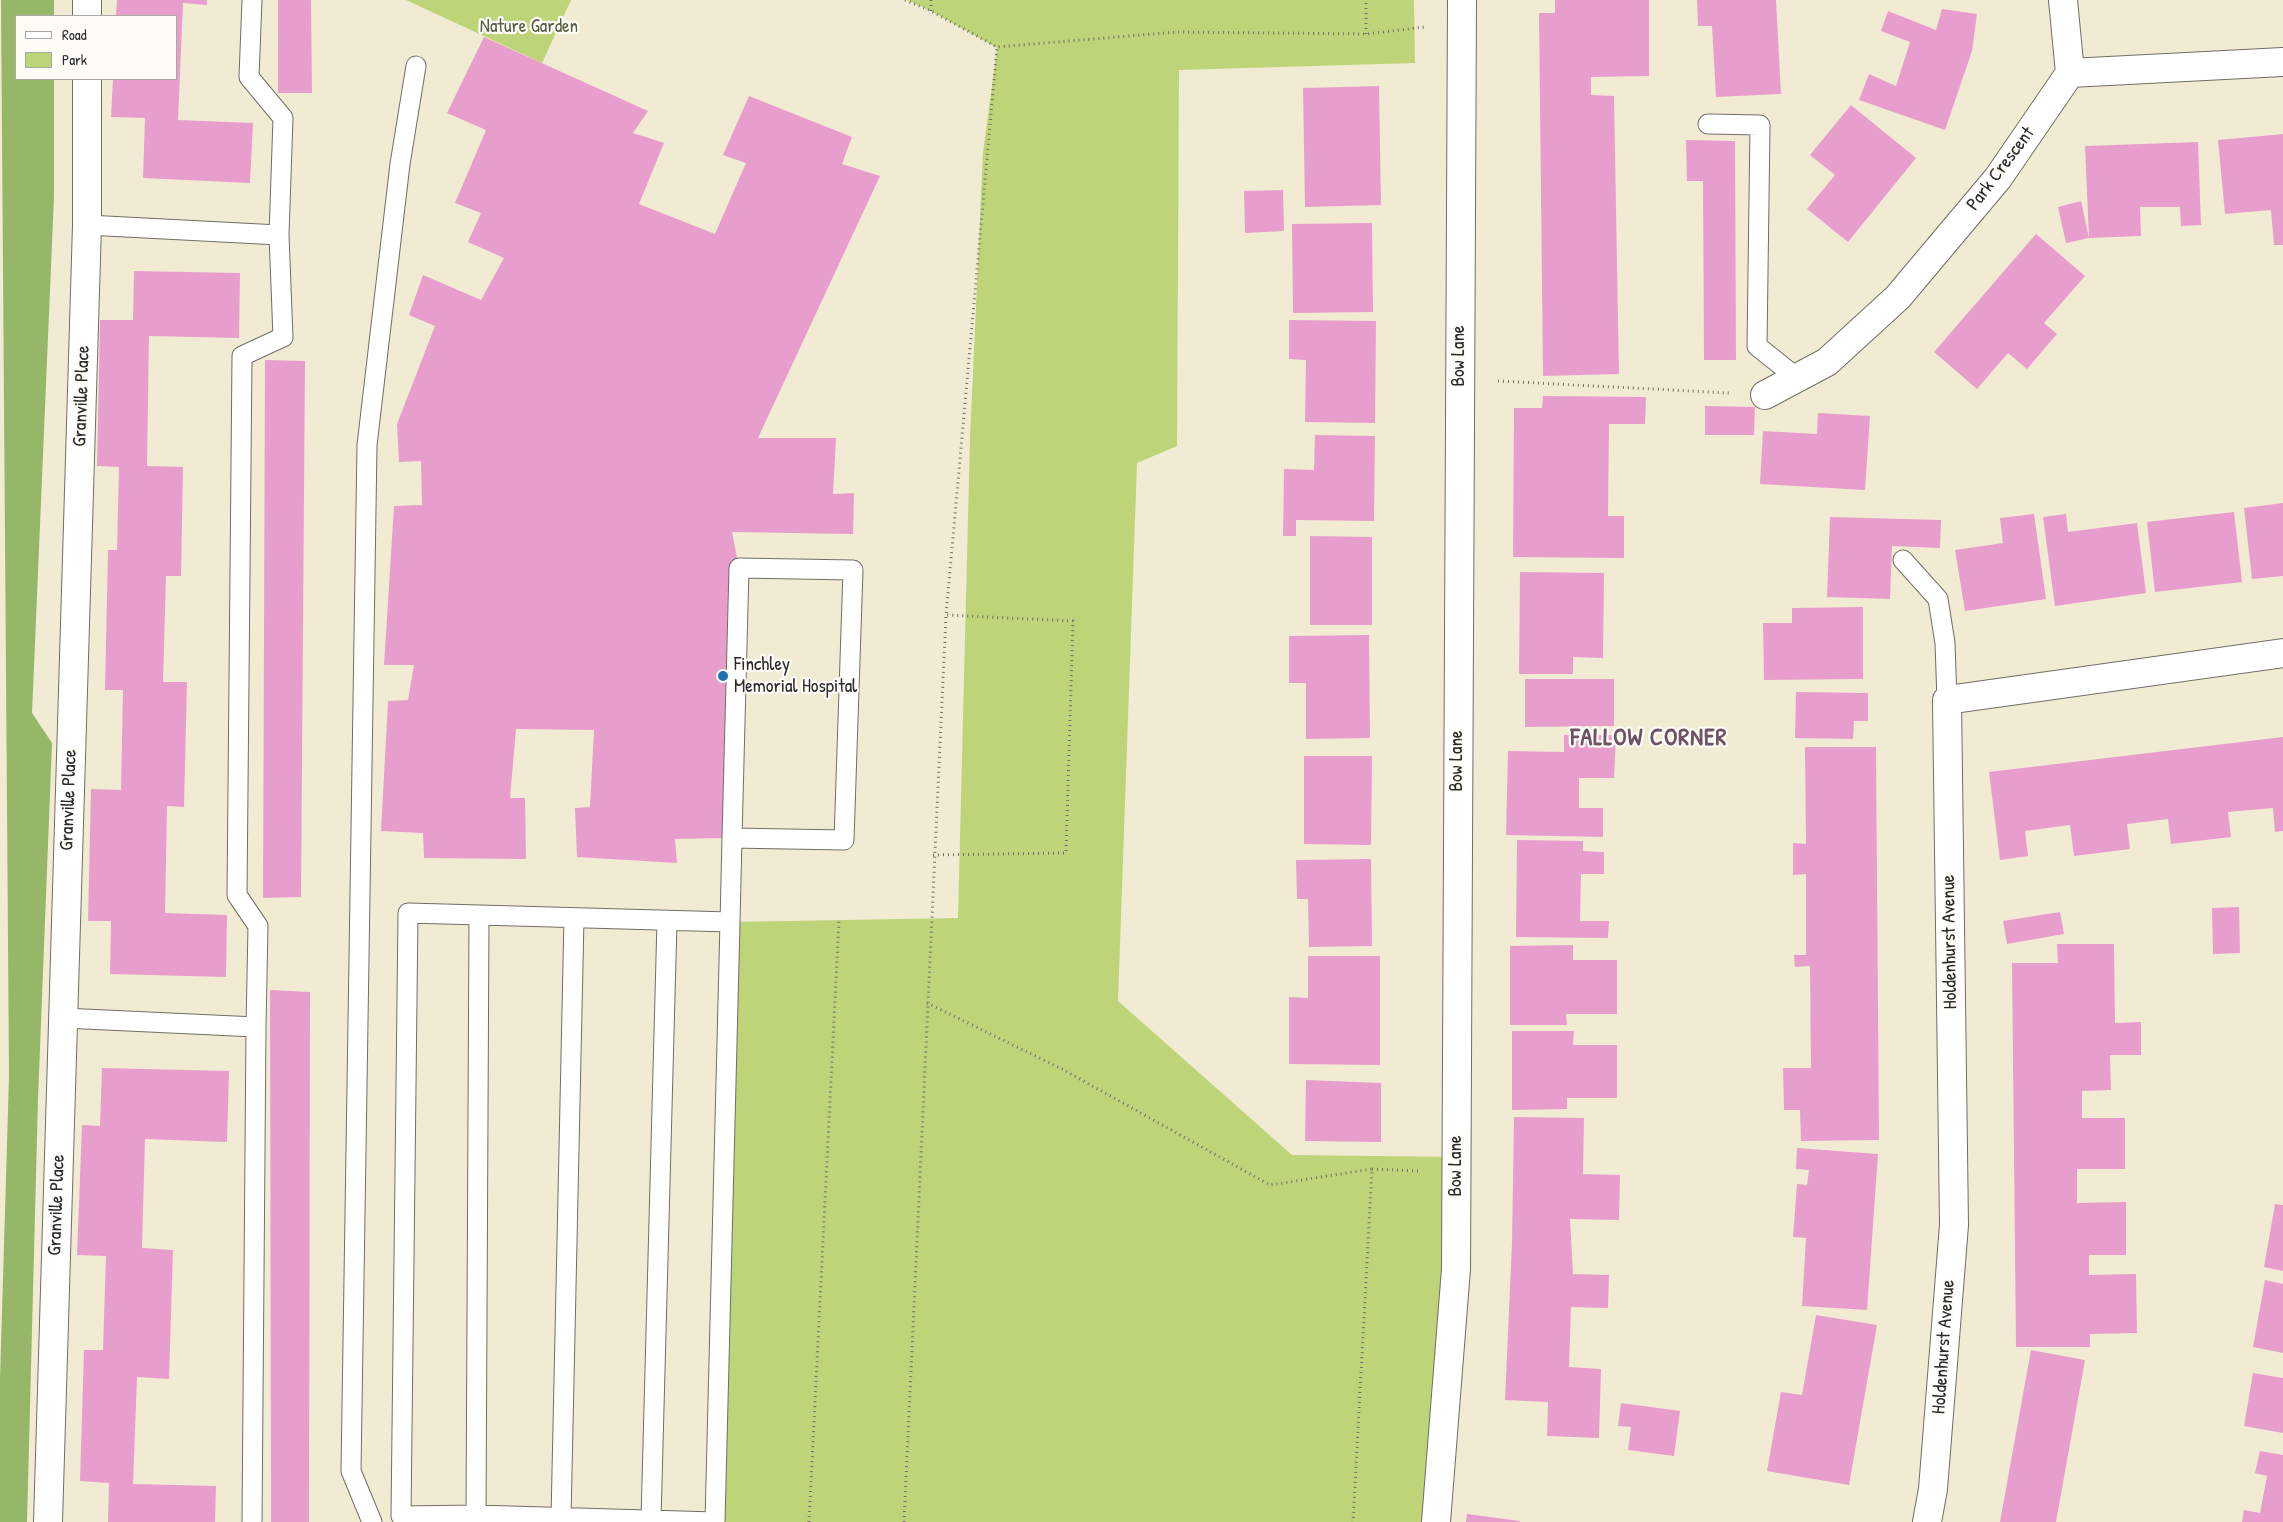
<!DOCTYPE html>
<html>
<head>
<meta charset="utf-8">
<style>
  body { margin:0 }
  #map { position:relative; width:2283px; height:1522px; overflow:hidden; background:#f2ebd4; font-family:"Patrick Hand",sans-serif }
  canvas { display:block }
  .legend { position:absolute; left:15px; top:15px; width:162px; height:65px; box-sizing:border-box; background:#fdfcf7; border:1px solid #a9a8a5; margin:0; padding:6px 9px; list-style:none; font-size:15px; color:#2b2b2b }
  .legend li { display:flex; align-items:center; gap:10px; height:25px }
  .legend b { width:25px; border:1px solid #a9a8a5 }
</style>
</head>
<body>
<div id="map">
<canvas width="2283" height="1522"></canvas>
<ul class="legend">
<li><b style="height:6px;background:#fff"></b>Road</li>
<li><b style="height:14px;background:#bed478"></b>Park</li>
</ul>
</div>
<script>
const c = document.querySelector('canvas').getContext('2d');
c.lineJoin = 'round';
function fill(path, color) { c.fillStyle = color; c.fill(path, 'evenodd'); }
const shape = rows => new Path2D(rows.map(r => 'M' + r).join(''));
function strokePath(path, color, width, dash) { c.strokeStyle = color; c.lineWidth = width; c.lineCap = dash ? 'butt' : 'round'; c.setLineDash(dash || []); c.stroke(path); }
function drawText(font, color, halo, rows, align = 'center') {
  c.font = font + ' "Patrick Hand",sans-serif'; c.lineWidth = 4.5; c.setLineDash([]); c.textBaseline = 'middle'; c.strokeStyle = halo; c.fillStyle = color; for (const [text, x, y, turn = 0] of rows) {
    c.save(); c.translate(x, y); c.rotate((+turn || 0) * Math.PI / 180); c.textAlign = isNaN(turn) ? turn : align; if (halo) c.strokeText(text, 0, 0); c.fillText(text, 0, 0); c.restore();
  }
}
const green = shape([
  [406,0,571,0,542,63],
  [907,0,1414,0,1415,63,1179,70,1177,446,1137,463,1118,1001,1292,1155,1456,1157,1436,1522,710,1522,730,922,958,918,970,438,983,153,997,48,931,11]
]);
const forest = shape([
  [1,0,54,0,54,16,16,16,16,79,54,79,54,196,32,713,52,743,38,1099,27,1522,0,1522,0,1380,9,1076]
]);
const building = shape([
  [117,0,207,0,207,5,183,3,178,120,253,123,250,183,143,178,145,118,111,117,113,79,176,79,176,16,116,16],
  [278,0,311,0,312,93,278,93],
  [1555,0,1649,0,1649,76,1591,77,1591,95,1614,96,1619,374,1543,376,1539,13,1555,13],
  [1697,0,1776,0,1781,94,1716,97,1712,26,1698,26],
  [1942,9,1977,14,1972,51,1945,130,1859,100,1869,74,1896,86,1910,42,1881,31,1888,11,1936,30],
  [484,37,648,111,633,133,664,143,639,204,715,234,746,163,723,155,749,96,852,137,842,164,880,176,758,438,836,438,833,494,854,493,853,534,732,532,739,568,722,838,675,839,677,863,577,857,575,808,590,807,594,730,516,729,510,798,525,798,526,859,424,858,423,833,381,831,388,701,408,700,414,665,384,665,394,506,422,505,421,461,399,462,397,424,435,326,409,315,423,275,481,300,504,258,468,242,481,213,455,203,486,130,447,113],
  [1379,86,1381,205,1305,207,1303,88],
  [1851,105,1916,158,1848,242,1807,209,1835,175,1810,155],
  [2283,134,2283,245,2274,245,2271,210,2225,214,2218,140],
  [1686,140,1735,141,1736,360,1704,360,1703,181,1687,181],
  [2198,142,2201,225,2181,226,2180,207,2140,207,2141,236,2089,238,2085,146],
  [1283,190,1284,231,1245,233,1244,191],
  [2081,201,2089,238,2066,243,2058,207],
  [1372,223,1373,312,1293,313,1292,224],
  [2036,234,2085,276,2044,323,2057,334,2027,369,2008,353,1977,389,1934,352],
  [134,271,240,273,239,338,149,336,147,466,183,467,181,576,166,576,163,682,187,682,184,807,167,806,165,913,227,915,226,977,110,974,111,921,88,921,91,789,121,790,123,690,105,690,108,550,117,550,119,467,97,466,100,320,133,320],
  [1289,320,1376,321,1375,423,1305,422,1306,360,1289,359],
  [265,360,305,361,301,897,263,898],
  [1543,396,1646,397,1645,424,1609,424,1608,516,1624,516,1624,558,1513,557,1514,408,1542,408],
  [1705,406,1755,407,1754,435,1705,435],
  [1818,413,1870,416,1865,490,1760,484,1763,431,1817,434],
  [1315,435,1375,436,1374,521,1296,520,1296,536,1283,536,1284,469,1314,470],
  [2283,503,2283,576,2252,579,2244,508],
  [2234,512,2242,582,2155,592,2147,522],
  [2034,514,2046,599,1965,611,1955,550,2003,543,2000,518],
  [2066,514,2068,532,2137,523,2146,593,2055,606,2043,517],
  [1830,517,1941,520,1940,548,1892,546,1890,599,1827,597],
  [1310,536,1372,537,1372,625,1310,625],
  [1520,572,1604,573,1603,658,1573,657,1573,674,1519,674],
  [1863,607,1863,679,1764,680,1763,623,1792,623,1792,608],
  [1369,635,1370,738,1306,739,1306,683,1289,683,1289,636],
  [1525,679,1614,679,1614,726,1525,727],
  [1796,692,1868,693,1868,721,1854,721,1853,739,1795,738],
  [1564,735,1616,735,1614,778,1579,778,1579,808,1603,808,1603,837,1506,835,1508,751,1564,752],
  [2283,737,2283,831,2275,832,2273,808,2228,812,2231,837,2171,844,2168,819,2127,824,2130,849,2074,856,2070,825,2025,831,2028,856,2000,860,1989,772],
  [1805,747,1876,747,1879,1140,1801,1141,1800,1110,1784,1110,1783,1068,1811,1068,1810,966,1795,967,1794,955,1806,955,1806,874,1793,875,1793,843,1806,844],
  [1304,756,1372,756,1371,845,1304,844],
  [1517,840,1583,841,1583,851,1604,852,1604,874,1581,874,1580,921,1609,921,1608,938,1516,937],
  [1371,859,1372,946,1309,947,1308,899,1297,899,1296,860],
  [2239,907,2240,953,2213,954,2212,908],
  [2060,912,2064,934,2007,944,2003,921],
  [2057,944,2114,944,2115,1023,2141,1022,2141,1055,2110,1055,2111,1090,2082,1091,2082,1118,2125,1118,2125,1169,2077,1169,2077,1203,2126,1202,2126,1255,2089,1255,2089,1275,2136,1274,2137,1333,2090,1334,2090,1347,2016,1347,2012,963,2058,963],
  [1573,945,1573,960,1617,960,1617,1014,1566,1014,1567,1025,1510,1025,1510,946],
  [1308,956,1380,956,1380,1065,1289,1064,1289,997,1308,998],
  [270,990,310,992,309,1522,271,1522],
  [1512,1031,1574,1031,1573,1045,1617,1045,1617,1098,1567,1098,1567,1109,1512,1110],
  [102,1068,229,1071,227,1142,145,1139,142,1248,173,1250,169,1379,137,1377,133,1484,216,1486,215,1522,108,1522,109,1483,80,1481,84,1350,103,1350,106,1256,77,1255,82,1125,100,1126],
  [1306,1080,1381,1083,1381,1142,1305,1141],
  [1514,1117,1584,1118,1583,1174,1620,1175,1619,1220,1570,1219,1573,1274,1609,1275,1608,1308,1571,1307,1569,1367,1601,1369,1599,1438,1547,1436,1548,1402,1505,1400,1512,1243],
  [1797,1148,1878,1154,1867,1310,1802,1306,1806,1238,1793,1237,1797,1184,1807,1185,1809,1170,1796,1169],
  [2275,1204,2283,1205,2283,1271,2264,1267],
  [2265,1280,2283,1284,2283,1353,2253,1347],
  [1816,1315,1877,1325,1849,1485,1767,1471,1781,1392,1802,1395],
  [2031,1350,2085,1360,2056,1522,2000,1522],
  [2253,1373,2283,1378,2283,1433,2244,1426],
  [1621,1403,1680,1411,1674,1456,1628,1450,1631,1427,1618,1426],
  [2260,1451,2283,1455,2283,1522,2242,1522,2244,1510,2260,1513,2267,1476,2255,1473],
  [1467,1514,1520,1521,1520,1522,1466,1522]
]);
const path = shape([
  [905,0,931,11,997,47],
  [931,11,931,0],
  [1366,34,1366,0],
  [1498,381,1729,393],
  [933,855,1066,853,1073,621,946,615],
  [927,1003,1062,1069,1270,1185,1372,1169,1353,1522],
  [1372,1169,1419,1171],
  [809,1522,839,920],
  [904,1522,946,615,997,47,1177,32,1366,34,1425,27]
]);
const service = shape([
  [1708,124,1760,125,1757,346,1797,378],
  [87,225,279,235,283,118,249,77,252,0],
  [1903,560,1938,599,1945,643,1947,700],
  [63,1018,256,1027,252,1522],
  [256,1027,258,926,237,895,242,356,283,337,279,235],
  [476,1515,479,915],
  [561,1518,574,918],
  [651,1520,667,921],
  [372,1522,351,1471,367,445,400,164,416,66],
  [715,1522,730,922,732,838,739,568,853,570,844,840,732,838],
  [715,1522,476,1515,401,1516,408,913,730,922]
]);
const minor = shape([
  [87,0,87,16],
  [2063,0,2070,73],
  [1765,395,1827,362,1898,297,1998,178,2070,73,2283,62],
  [48,1522,87,225,87,79],
  [1436,1522,1456,1269,1462,0],
  [1927,1522,1933,1489,1954,1225,1947,700,2283,653]
]);
const markers = [
  [723,676,6,"#1f6fb2"]
];
const parkNames = [
  ["Nature Garden",529,27]
];
const streetNames = [
  ["Park Crescent",2001,169,-53],
  ["Bow Lane",1459,356,-90],
  ["Granville Place",82,396,-88],
  ["Bow Lane",1457,761,-90],
  ["Granville Place",69,800,-88],
  ["Holdenhurst Avenue",1950,942,-91],
  ["Bow Lane",1456,1166,-90],
  ["Granville Place",57,1205,-88],
  ["Holdenhurst Avenue",1944,1347,-86]
];
const poiNames = [
  ["Finchley",734,665],
  ["Memorial Hospital",734,687]
];
const districtNames = [
  ["FALLOW CORNER",1649,739]
];
fill(green, '#bed478');
fill(forest, '#96b668');
fill(building, '#e79ecd');
strokePath(service, '#716e66', 21);
strokePath(minor, '#716e66', 30);
strokePath(path, '#716e66', 3, [1, 4]);
strokePath(service, '#fff', 19);
strokePath(minor, '#fff', 28);
for (const [x, y, r, color] of markers) { const dot = new Path2D(); dot.arc(x, y, r, 0, 2 * Math.PI); c.fillStyle = color; c.fill(dot); strokePath(dot, '#fdfcf7', 2); }
drawText('19px', '#575e42', '#fdfcf7', parkNames);
drawText('19px', '#2b2b2b', '#fdfcf7', streetNames);
drawText('19px', '#2b2b2b', '#fdfcf7', poiNames, 'left');
c.letterSpacing = '1px';
drawText('bold 24px', '#6d5364', '#fdfcf7', districtNames);
c.letterSpacing = '0px';
</script>
</body>
</html>
